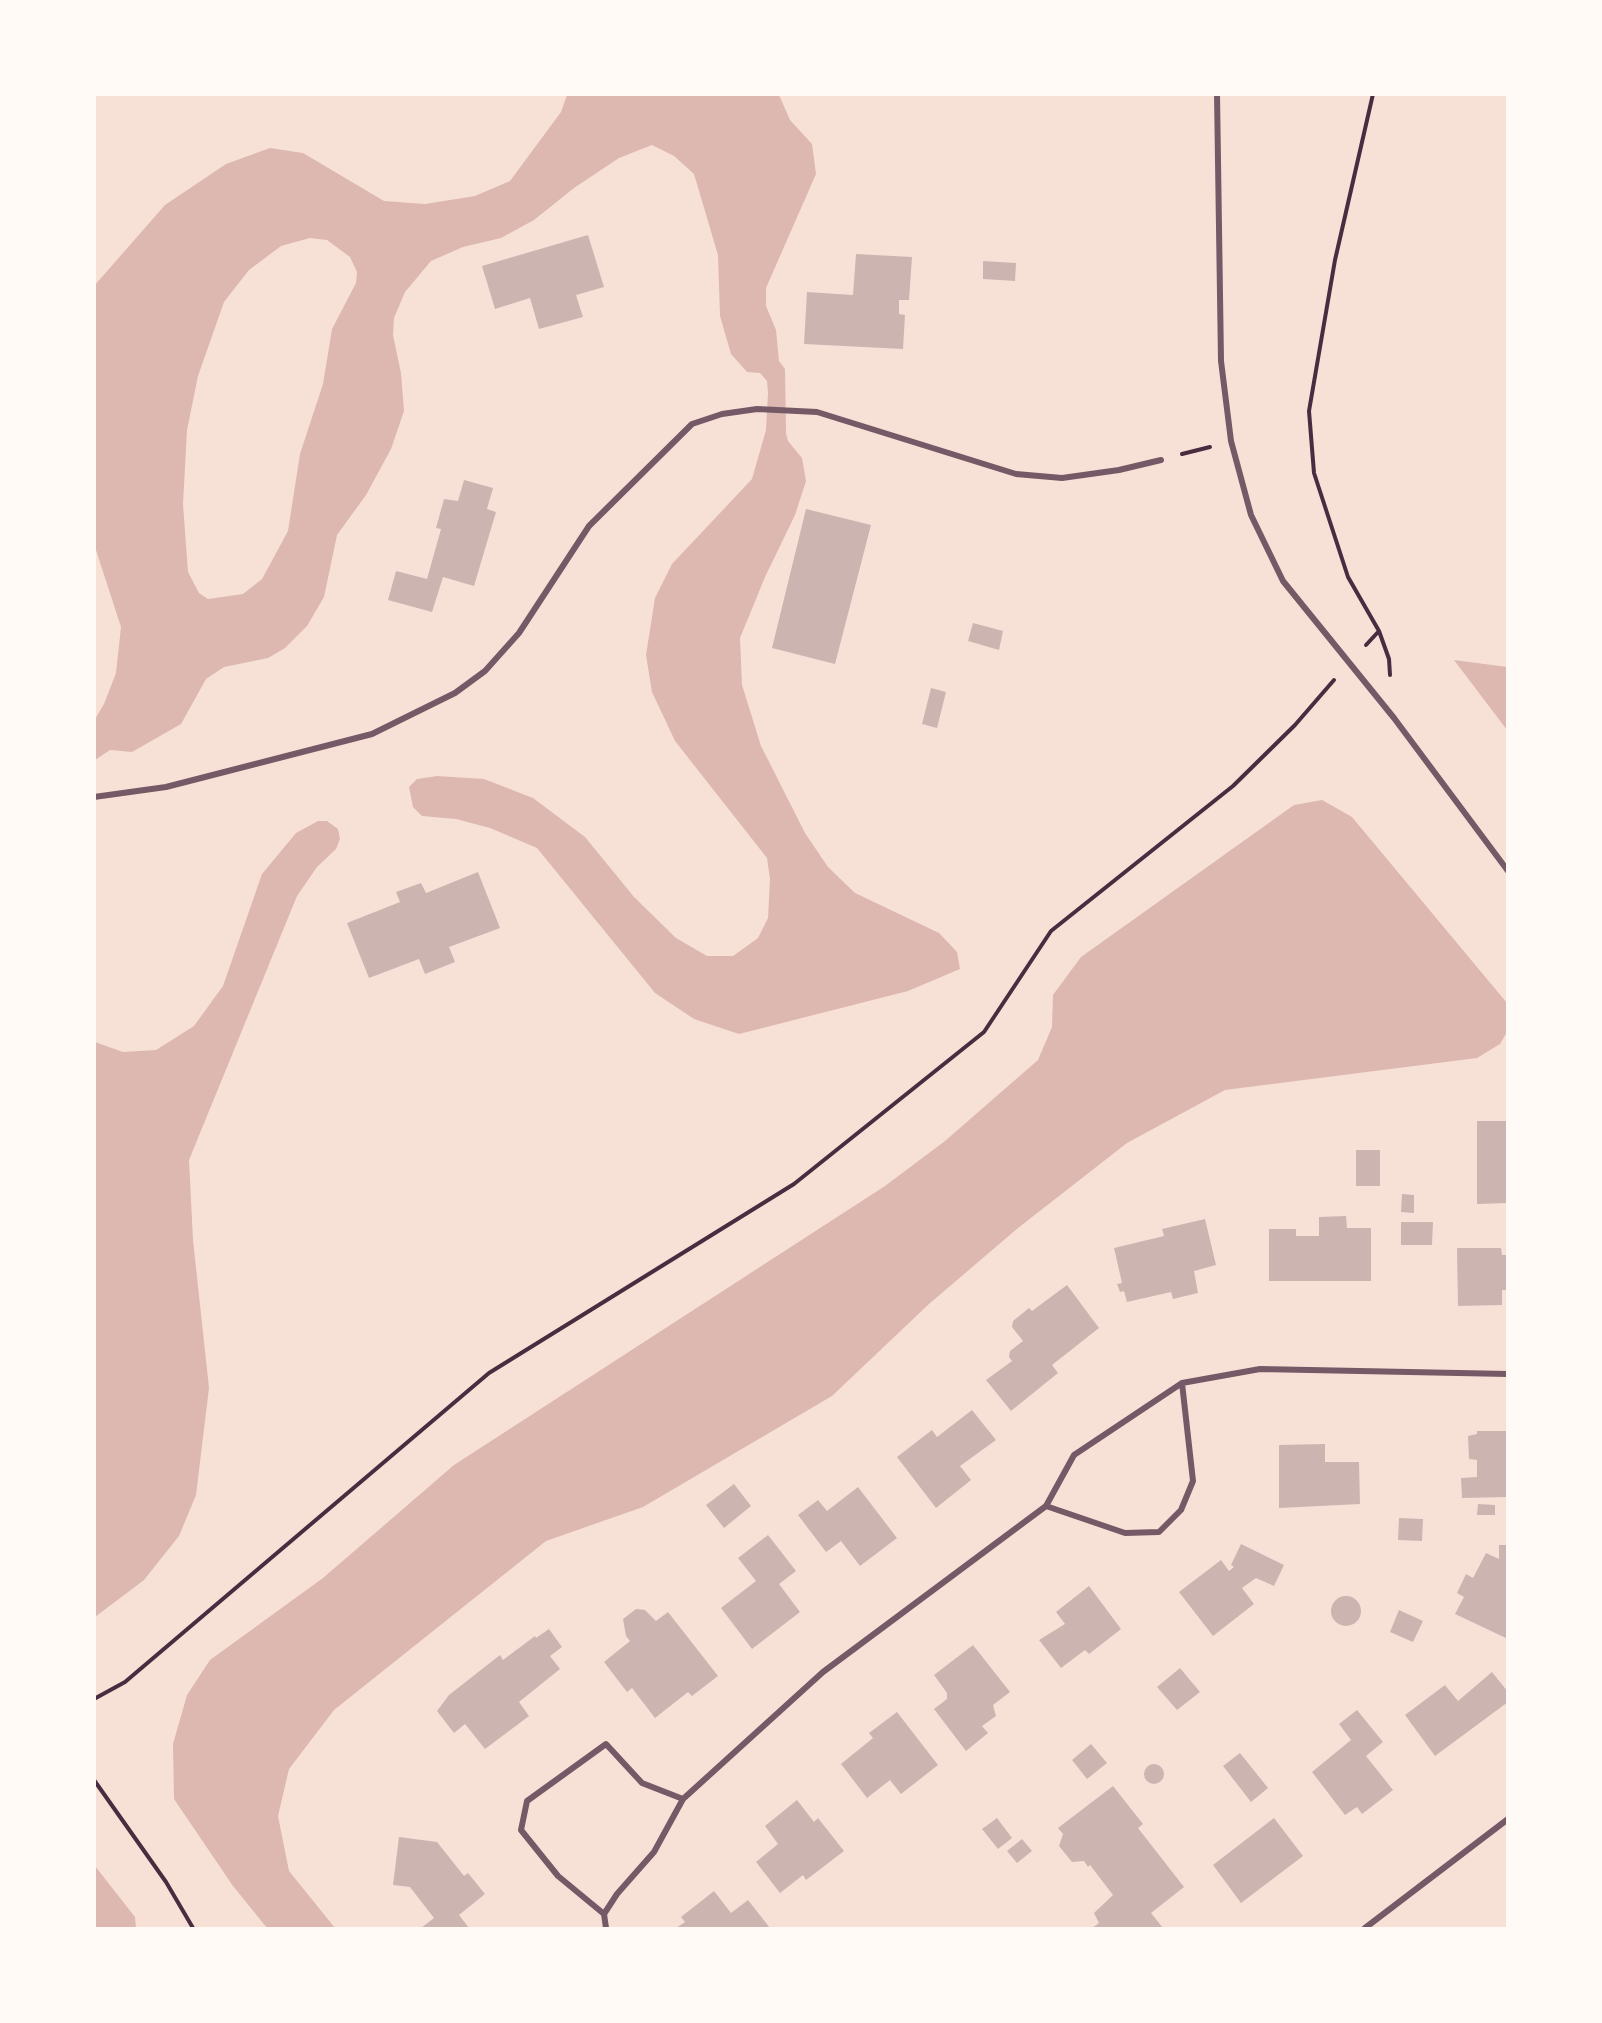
<!DOCTYPE html>
<html>
<head>
<meta charset="utf-8">
<style>
  body { margin:0 }
  #map { position:relative; width:1602px; height:2023px; overflow:hidden; background:#f7e1d7; font-family:Barlow,sans-serif }
  canvas { display:block }
  .frame { position:absolute; inset:0; border:96px solid #fffaf5; pointer-events:none }
</style>
</head>
<body>
<div id="map">
<canvas width="1602" height="2023"></canvas>
<div class="frame"></div>
</div>
<script>
const c = document.querySelector('canvas').getContext('2d');
c.lineJoin = 'round';
function fill(path, color) { c.fillStyle = color; c.fill(path, 'evenodd'); }
const shape = rows => new Path2D(rows.map(r => 'M' + r).join(''));
function strokePath(path, color, width, dash) { c.strokeStyle = color; c.lineWidth = width; c.lineCap = dash ? 'butt' : 'round'; c.setLineDash(dash || []); c.stroke(path); }
const water = shape([
  [567,95,779,95,790,120,812,144,816,174,766,288,766,306,776,330,779,361,785,369,786,433,788,441,802,458,806,481,795,515,765,577,740,638,742,685,761,746,805,833,828,867,855,893,939,933,957,952,960,969,908,991,739,1034,694,1019,655,993,537,848,490,828,456,819,422,816,413,807,409,787,417,779,437,776,484,779,533,798,585,837,634,897,676,938,707,956,733,956,758,938,768,918,770,879,767,858,675,741,652,692,646,655,655,598,672,564,752,479,766,430,768,393,767,381,760,373,747,372,731,354,720,316,718,255,694,174,674,156,652,145,619,158,574,188,534,220,501,238,463,247,431,261,405,292,394,318,393,335,401,373,404,411,391,449,366,495,337,535,324,597,307,626,285,648,268,658,224,667,206,679,181,724,132,752,110,750,95,760,95,719,104,704,116,673,121,627,95,547,94,286,165,205,226,164,270,148,303,153,384,201,425,204,475,196,510,181,561,112],
  [310,238,327,240,350,257,357,272,356,283,332,329,323,384,300,454,288,531,262,579,243,594,208,599,199,593,188,572,183,504,187,430,198,376,224,302,249,270,281,246],
  [1454,660,1507,667,1507,730],
  [1322,800,1352,817,1507,1003,1507,1032,1500,1044,1477,1058,1225,1090,1127,1143,1018,1228,929,1304,832,1396,643,1507,546,1541,334,1710,289,1769,278,1816,289,1871,335,1928,267,1928,233,1886,174,1799,173,1744,187,1695,210,1660,323,1578,454,1465,885,1186,945,1141,1038,1060,1052,1027,1053,995,1081,957,1294,805],
  [318,821,327,821,338,829,340,839,336,849,317,867,297,896,189,1160,193,1240,209,1388,196,1495,179,1536,144,1580,95,1617,95,1042,123,1052,156,1050,194,1026,223,986,262,874,296,833],
  [95,1866,135,1917,136,1928,95,1928]
]);
const building = shape([
  [588,235,604,287,576,295,583,317,539,329,530,298,495,309,482,266],
  [856,254,912,257,909,300,899,300,899,314,905,315,903,349,804,344,807,292,853,295],
  [983,261,1016,263,1015,281,983,279],
  [464,480,493,488,487,509,496,512,474,586,443,577,432,612,388,600,396,571,427,579,441,529,436,528,444,499,458,501],
  [806,509,871,525,835,664,772,648],
  [973,623,1003,631,999,650,968,641],
  [931,688,946,692,937,728,922,724],
  [478,872,500,928,449,947,455,962,425,974,419,959,369,978,347,923,400,902,396,892,421,883,426,893],
  [1477,1121,1508,1121,1508,1203,1477,1204],
  [1356,1150,1380,1150,1380,1186,1356,1186],
  [1402,1194,1414,1195,1414,1213,1401,1212],
  [1346,1216,1347,1228,1371,1228,1371,1281,1269,1281,1269,1229,1296,1229,1296,1236,1319,1236,1319,1217],
  [1205,1219,1216,1265,1194,1271,1198,1293,1173,1299,1171,1292,1127,1302,1124,1291,1120,1292,1117,1284,1122,1283,1114,1248,1164,1236,1162,1229],
  [1401,1222,1433,1222,1432,1245,1401,1245],
  [1457,1248,1501,1248,1502,1255,1508,1255,1508,1290,1502,1290,1502,1305,1458,1306],
  [1067,1285,1099,1328,1052,1365,1058,1373,1011,1411,986,1380,1012,1361,1009,1357,1010,1351,1023,1341,1012,1327,1013,1321,1029,1308,1032,1311],
  [972,1410,996,1440,960,1466,971,1480,936,1508,897,1457,932,1430,937,1437],
  [1477,1431,1508,1431,1508,1497,1462,1498,1461,1478,1477,1477,1477,1460,1469,1459,1468,1436,1477,1434],
  [1325,1444,1325,1462,1359,1462,1360,1504,1279,1508,1279,1445],
  [734,1484,751,1506,724,1528,706,1505],
  [858,1487,897,1538,860,1566,841,1541,826,1552,798,1515,818,1500,827,1511],
  [1478,1504,1495,1505,1495,1515,1477,1515],
  [1399,1518,1423,1519,1422,1541,1398,1540],
  [768,1535,796,1571,779,1584,800,1612,752,1649,721,1608,756,1581,738,1558],
  [1241,1544,1284,1565,1274,1586,1256,1578,1242,1588,1254,1604,1213,1636,1179,1592,1221,1560,1229,1571,1234,1567,1231,1565],
  [1499,1545,1508,1545,1508,1639,1455,1614,1464,1597,1457,1593,1466,1574,1473,1578,1486,1553,1499,1559],
  [1089,1586,1121,1629,1089,1654,1085,1650,1061,1668,1039,1640,1065,1624,1056,1612],
  '1331 1611a15 15 0 1 1 30 0a15 15 0 1 1-30 0Z',
  [636,1609,645,1610,656,1621,668,1612,718,1676,692,1696,688,1692,655,1718,632,1688,627,1692,604,1662,630,1641,626,1636,623,1619],
  [1399,1610,1423,1621,1413,1642,1390,1632],
  [549,1629,562,1647,550,1656,560,1669,519,1702,529,1716,485,1749,465,1724,454,1733,437,1711,449,1695,500,1655,503,1660,535,1636,536,1638],
  [973,1645,1010,1692,993,1705,996,1716,982,1726,988,1733,966,1751,934,1709,947,1699,947,1693,934,1675],
  [1180,1668,1200,1692,1177,1710,1157,1687],
  [1492,1672,1508,1692,1508,1702,1435,1756,1405,1715,1445,1685,1458,1701],
  [1357,1710,1383,1742,1366,1756,1393,1790,1362,1814,1357,1807,1345,1815,1312,1772,1351,1740,1339,1724],
  [897,1712,938,1765,901,1794,890,1780,867,1798,841,1764,873,1738,869,1733],
  [1091,1744,1107,1763,1087,1779,1072,1760],
  [1240,1753,1268,1788,1251,1802,1223,1766],
  '1144 1774a10 10 0 1 1 20 0a10 10 0 1 1-20 0Z',
  [1113,1786,1143,1824,1138,1828,1184,1887,1151,1913,1163,1928,1092,1928,1099,1923,1094,1913,1113,1895,1090,1865,1088,1867,1084,1861,1072,1862,1059,1846,1063,1834,1058,1828],
  [797,1800,814,1822,818,1818,844,1851,806,1880,803,1875,780,1893,756,1862,778,1844,765,1826],
  [997,1818,1012,1838,998,1849,982,1829],
  [1274,1818,1303,1856,1241,1903,1213,1865],
  [399,1837,437,1842,464,1876,468,1873,485,1894,459,1915,469,1928,421,1928,434,1918,410,1887,393,1885],
  [1022,1839,1032,1851,1017,1863,1007,1851],
  [714,1891,731,1913,748,1900,770,1928,676,1928,685,1922,681,1917]
]);
const path = shape([
  [1373,94,1335,260,1309,411,1314,473,1348,577,1379,631,1389,659,1390,675],
  [1182,454,1210,447],
  [1366,645,1379,631],
  [94,1699,125,1682,489,1373,794,1184,984,1032,1051,931,1233,786,1295,725,1334,680],
  [94,1780,166,1882,193,1928]
]);
const minor = shape([
  [1217,94,1221,361,1231,441,1251,515,1283,581,1394,718,1508,871],
  [94,797,166,787,372,734,455,693,485,671,519,633,589,526,692,424,722,414,757,409,817,412,1016,474,1062,478,1119,470,1161,460],
  [1046,1506,1125,1533,1159,1532,1181,1510,1193,1481,1182,1383],
  [604,1914,558,1876,521,1830,527,1801,606,1744,642,1783,683,1799],
  [606,1928,604,1914,617,1894,654,1852,683,1799,823,1672,1046,1506,1074,1455,1182,1383,1260,1369,1508,1374],
  [1365,1928,1508,1819]
]);
fill(water, '#dcb8b0');
fill(building, '#ccb4b1');
strokePath(path, '#4a2c40', 4);
strokePath(minor, '#755966', 6);
</script>
</body>
</html>
